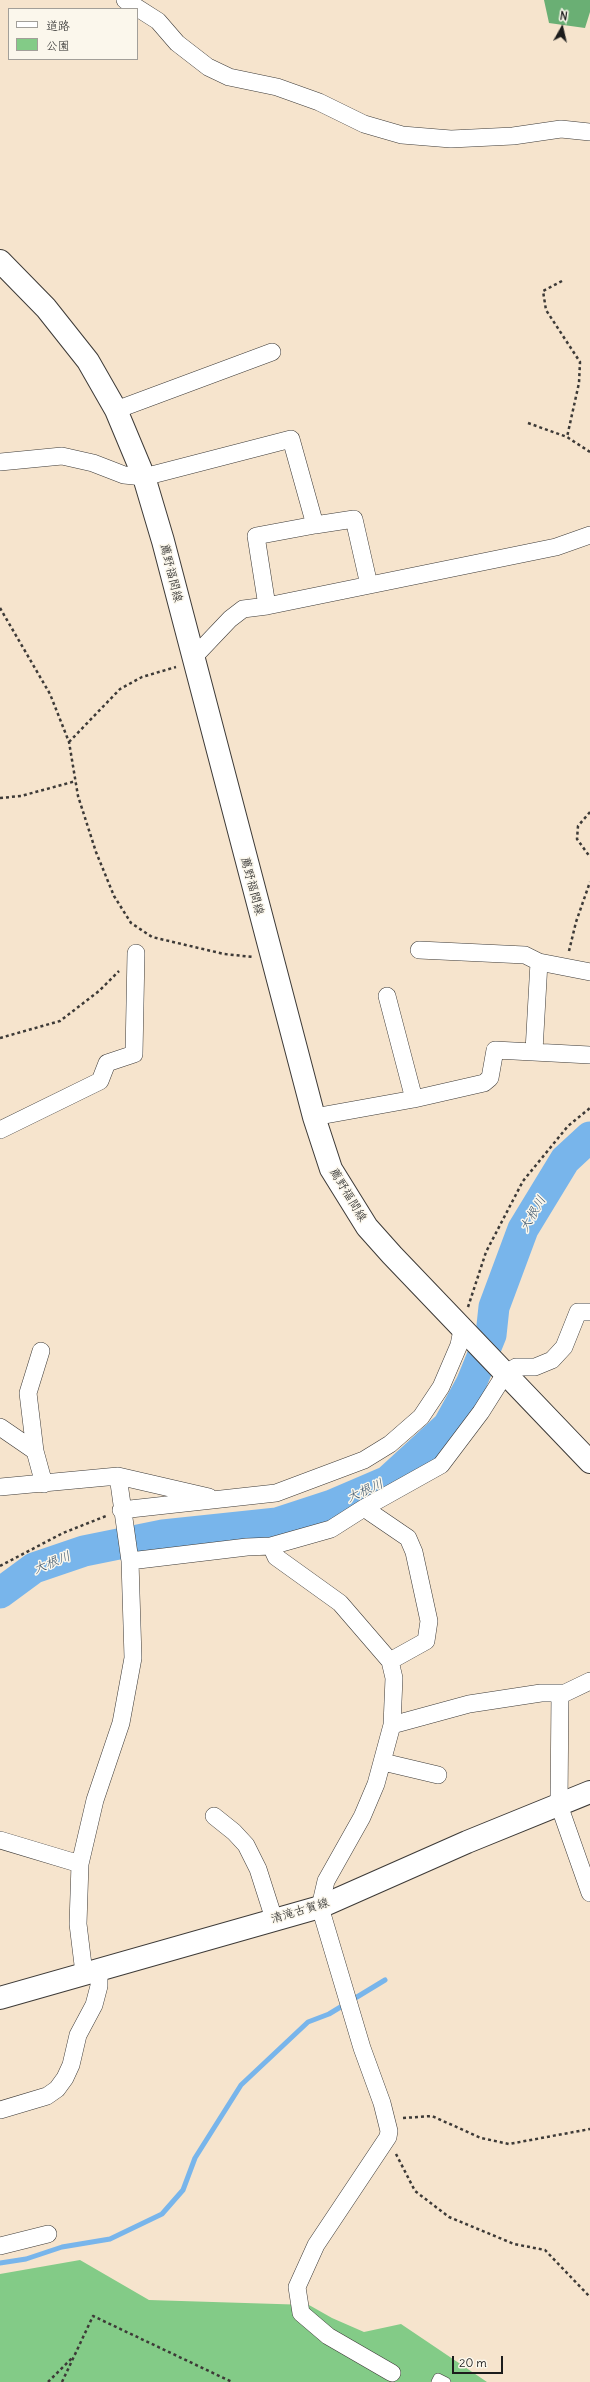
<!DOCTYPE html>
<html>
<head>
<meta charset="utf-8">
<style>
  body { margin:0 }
  #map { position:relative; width:590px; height:2382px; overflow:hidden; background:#f6e4cd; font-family:Delius,"Klee One",sans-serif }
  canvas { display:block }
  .legend { position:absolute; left:8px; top:8px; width:130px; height:52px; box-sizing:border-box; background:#fbf7ec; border:1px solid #a29f99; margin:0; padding:5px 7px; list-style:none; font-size:12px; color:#1c1c1c }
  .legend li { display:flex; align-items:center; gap:8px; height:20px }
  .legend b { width:20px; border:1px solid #a29f99 }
  .north { position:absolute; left:542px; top:8px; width:40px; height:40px; -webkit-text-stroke:3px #fbf7ec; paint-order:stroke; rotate:8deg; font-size:11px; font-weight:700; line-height:16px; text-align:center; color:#1c1c1c }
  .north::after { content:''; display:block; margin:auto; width:14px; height:18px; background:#1c1c1c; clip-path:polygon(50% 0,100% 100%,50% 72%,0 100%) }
  .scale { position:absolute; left:452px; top:2356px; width:51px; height:18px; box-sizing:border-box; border:2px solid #1c1c1c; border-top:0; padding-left:5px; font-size:12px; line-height:14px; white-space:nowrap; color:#1c1c1c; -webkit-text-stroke:3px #fbf7ec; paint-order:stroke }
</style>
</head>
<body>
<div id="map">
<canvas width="590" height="2382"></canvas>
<ul class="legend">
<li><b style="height:5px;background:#fff"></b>道路</li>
<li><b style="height:11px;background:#83cb87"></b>公園</li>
</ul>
<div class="north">N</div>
<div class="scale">20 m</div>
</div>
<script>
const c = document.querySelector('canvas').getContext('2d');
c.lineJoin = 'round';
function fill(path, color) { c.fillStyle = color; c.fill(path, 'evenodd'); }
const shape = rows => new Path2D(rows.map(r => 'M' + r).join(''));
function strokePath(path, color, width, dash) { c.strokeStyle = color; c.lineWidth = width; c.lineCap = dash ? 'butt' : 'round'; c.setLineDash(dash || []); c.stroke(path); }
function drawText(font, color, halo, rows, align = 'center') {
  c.font = font + ' Delius,"Klee One",sans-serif'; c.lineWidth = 3; c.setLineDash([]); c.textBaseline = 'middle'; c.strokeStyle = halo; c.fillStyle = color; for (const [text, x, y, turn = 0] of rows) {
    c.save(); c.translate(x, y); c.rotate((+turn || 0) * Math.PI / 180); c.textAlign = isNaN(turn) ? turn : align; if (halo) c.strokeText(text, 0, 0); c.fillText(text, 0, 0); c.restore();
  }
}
const green = shape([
  [80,2260,149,2300,309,2305,332,2318,364,2332,401,2324,487,2382,0,2382,0,2274]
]);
const forest = shape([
  [544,0,590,0,590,12,585,28,549,23]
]);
const stream = shape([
  [0,2263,26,2259,62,2247,110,2239,162,2214,183,2190,195,2158,241,2085,308,2022,329,2014,385,1980]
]);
const river = shape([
  [0,1593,34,1568,84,1551,163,1535,277,1523,332,1505,388,1481,448,1426,471,1384,491,1335,494,1307,523,1229,565,1160,590,1137]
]);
const path = shape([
  [562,281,543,291,546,310,580,362,579,383,567,437],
  [528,423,567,437,590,452],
  [0,608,50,694,69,742,78,796,96,852,114,896,131,923,152,937,224,954,253,957],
  [69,742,120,689,142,677,176,667],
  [0,798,21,796,76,781],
  [590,812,578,826,577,839,590,857],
  [569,951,576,922,590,882],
  [0,1038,60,1021,99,991,119,971],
  [468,1307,486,1252,523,1181,568,1126,590,1108],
  [0,1566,63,1533,106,1516],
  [403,2118,432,2116,481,2138,509,2144,590,2129],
  [396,2154,415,2191,449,2217,514,2244,545,2250,590,2297],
  [48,2382,73,2357],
  [62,2382,93,2316,232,2382]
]);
const service = shape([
  [436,2382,438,2378,446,2382]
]);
const minor = shape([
  [125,0,158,21,177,43,208,67,229,77,277,87,319,102,364,124,402,135,451,139,513,136,561,129,590,132],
  [116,410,272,352],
  [0,462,62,456,93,463,124,475,144,477,291,439,315,525,354,519,369,585],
  [267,606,256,536,315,525],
  [192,659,230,619,243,609,267,606,556,547,590,535],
  [419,950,525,955,539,962],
  [387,996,414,1099],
  [534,1051,539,962,590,972],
  [314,1117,414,1099,484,1083,490,1078,495,1050,590,1055],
  [0,1130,100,1081,107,1063,134,1054,136,953],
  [41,1351,28,1393,35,1451,44,1484],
  [0,1427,35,1451],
  [0,1487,118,1476,209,1497],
  [364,1508,408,1538,414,1552,429,1621,426,1641,390,1661],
  [121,1510,276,1493,364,1460,390,1444,421,1417,441,1387,459,1345,462,1330],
  [271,1546,276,1557,340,1603,390,1661,394,1678,392,1725,376,1784,362,1817,326,1881,320,1907,362,2048,382,2103,389,2131,388,2137,316,2245,297,2287,301,2313,328,2336,392,2373],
  [130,1561,247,1547,271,1546,331,1529,364,1508,441,1465,481,1412,505,1374,516,1367,535,1367,552,1360,564,1347,578,1312,590,1312],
  [560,1693,559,1805,590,1893],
  [392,1725,469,1704,541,1693,565,1693,590,1681],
  [383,1762,438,1775],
  [214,1816,234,1832,246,1845,258,1869,274,1919],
  [0,1840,80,1864],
  [84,1973,78,1924,80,1864,95,1800,121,1723,133,1658,130,1561,118,1476],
  [0,2110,47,2096,57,2089,65,2078,71,2065,78,2035,94,2005,99,1986,99,1969],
  [0,2246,48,2234]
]);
const secondary = shape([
  [0,261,46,308,88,361,116,410,144,477,163,541,314,1117,331,1169,367,1227,392,1255,590,1462],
  [0,1998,320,1907,467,1842,590,1792]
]);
const streetNames = [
  ["薦野福間線",171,573,76],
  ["薦野福間線",252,886,75],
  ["薦野福間線",348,1195,59],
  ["清滝古賀線",300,1911,-17]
];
const waterNames = [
  ["大根川",533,1214,-60],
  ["大根川",365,1491,-24],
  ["大根川",52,1563,-22]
];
fill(green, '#83cb87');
fill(forest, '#6aaf74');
strokePath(stream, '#78b5eb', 5);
strokePath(river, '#78b5eb', 31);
strokePath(service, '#3d3a37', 10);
strokePath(minor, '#3d3a37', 18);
strokePath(secondary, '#3d3a37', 24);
strokePath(path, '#3d3a37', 2.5, [3, 3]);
strokePath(service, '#fff', 9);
strokePath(minor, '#fff', 17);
strokePath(secondary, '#fff', 22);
drawText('12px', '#1c1c1c', '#fbf7ec', streetNames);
drawText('italic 13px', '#41596f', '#fbf7ec', waterNames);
</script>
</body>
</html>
